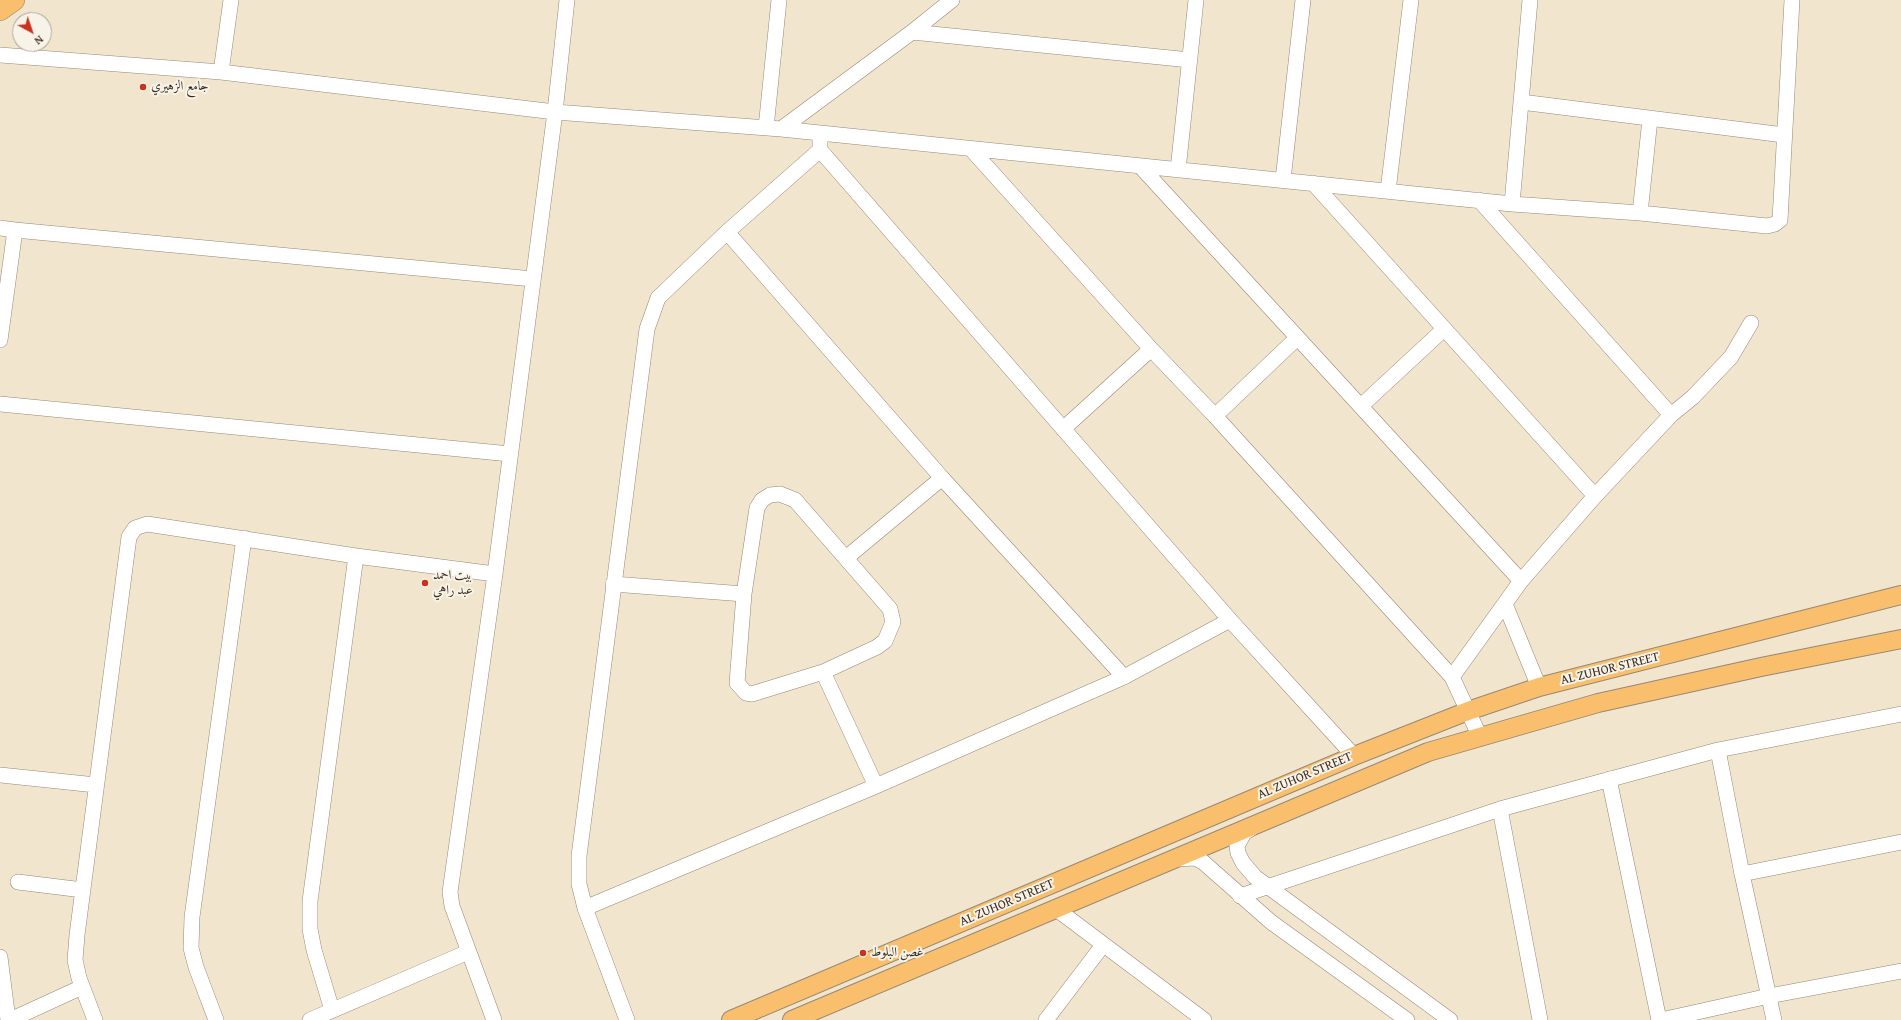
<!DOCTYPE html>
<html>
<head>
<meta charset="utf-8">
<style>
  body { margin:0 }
  #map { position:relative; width:1901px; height:1020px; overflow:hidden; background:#f1e6cd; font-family:"Gentium Book Plus",serif }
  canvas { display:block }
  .north { position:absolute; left:12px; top:12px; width:40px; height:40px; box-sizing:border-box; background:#f7f3e8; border:1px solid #aca397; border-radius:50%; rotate:140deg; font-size:11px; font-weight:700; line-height:16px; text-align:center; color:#3b2a1e }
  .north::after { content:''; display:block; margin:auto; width:14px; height:18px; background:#c8321e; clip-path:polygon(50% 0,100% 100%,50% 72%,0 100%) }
</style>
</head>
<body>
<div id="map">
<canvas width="1901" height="1020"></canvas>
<div class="north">N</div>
</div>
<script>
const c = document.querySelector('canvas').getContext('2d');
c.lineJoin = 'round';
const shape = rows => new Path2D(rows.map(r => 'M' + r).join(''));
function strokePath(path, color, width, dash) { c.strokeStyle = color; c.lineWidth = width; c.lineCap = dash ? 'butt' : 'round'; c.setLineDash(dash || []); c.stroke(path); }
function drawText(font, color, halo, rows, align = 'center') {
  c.font = font + ' "Gentium Book Plus",Amiri,serif'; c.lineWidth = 4; c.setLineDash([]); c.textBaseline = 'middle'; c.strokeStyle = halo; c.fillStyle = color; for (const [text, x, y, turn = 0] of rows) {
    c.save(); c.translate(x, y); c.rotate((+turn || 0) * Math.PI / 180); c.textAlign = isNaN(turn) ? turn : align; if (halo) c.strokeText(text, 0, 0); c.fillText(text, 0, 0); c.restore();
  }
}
const minor = shape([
  [912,32,952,0],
  [0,55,221,72,555,112,781,129,1512,204,1640,213,1767,226,1775,224,1780,220,1792,0],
  [221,72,231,0],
  [1521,102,1784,135],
  [766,128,779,0],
  [781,129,912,32,1190,60],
  [820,140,820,150,1230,620,1354,756],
  [970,148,1151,349,1215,416,1452,677],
  [1140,166,1521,581],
  [1178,170,1196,0],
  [1283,180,1303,0],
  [1313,183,1595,496],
  [1388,191,1411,0],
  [1479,200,1671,415],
  [1512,204,1530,0],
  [1640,213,1650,119],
  [0,228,15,230],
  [727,232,942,478,1124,677],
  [0,340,15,230,533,279],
  [0,404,510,454],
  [1361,406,1444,329],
  [1215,416,1297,338],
  [1063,429,1151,349],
  [780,494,795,500,890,609,893,622,885,641,877,647,823,672,752,694,746,693,737,683,744,594,757,508,762,500,770,495,780,494],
  [846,558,942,478],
  [613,584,744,594],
  [1505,604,1539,687],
  [823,672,876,786],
  [1480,737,1452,677,1521,581,1595,496,1671,415,1693,397,1731,357,1751,323],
  [1718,750,1742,874,1774,1020],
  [0,775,96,785],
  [1609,779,1659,1020],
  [1500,809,1540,1020],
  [1252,828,1244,833,1237,846,1238,853,1243,863,1255,877,1450,1020],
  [1177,859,1195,858,1203,862,1271,922,1407,1020],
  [1742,874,1901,842],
  [18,882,83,890],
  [1240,896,1500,809,1718,750,1901,714],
  [585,908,876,786,1124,677,1230,620],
  [1055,908,1204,1020],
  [0,957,8,1020],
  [332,1010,314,950,310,929,310,901,356,556],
  [10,1020,82,987],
  [95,1020,79,978,75,960,77,935,129,537,135,528,147,524,356,556,495,574],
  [216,1020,196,967,191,948,192,917,244,538],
  [310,1020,468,952],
  [494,1020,452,906,450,892,495,574,555,112,567,0],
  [627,1020,585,908,579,884,579,856,647,329,658,298,727,232,820,150],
  [1046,1020,1103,945],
  [1661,1020,1769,996,1901,971]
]);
const major = shape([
  [731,1020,1354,756,1468,711,1539,687,1901,595],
  [792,1020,1428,752,1598,703,1761,667,1901,639]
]);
const highway = shape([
  [0,10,14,0]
]);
const markers = [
  [143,87,4,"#c8321e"],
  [425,583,4,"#c8321e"],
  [863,953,4,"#c8321e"]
];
const poiNames = [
  ["جامع الزهيري",151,87],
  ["بيت احمد",433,576],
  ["عبد راهي",433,591],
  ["غصن البلوط",871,953]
];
const streetNames = [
  ["AL ZUHOR STREET",1610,669,-14],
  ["AL ZUHOR STREET",1305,776,-23],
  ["AL ZUHOR STREET",1007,903,-23]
];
strokePath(minor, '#968876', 16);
strokePath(major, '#968876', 20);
strokePath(highway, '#968876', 22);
strokePath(minor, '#fff', 15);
strokePath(major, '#f9bf6d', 18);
strokePath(highway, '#f9bf6d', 21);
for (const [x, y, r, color] of markers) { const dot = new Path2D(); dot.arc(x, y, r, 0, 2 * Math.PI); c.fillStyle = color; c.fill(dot); strokePath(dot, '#f7f3e8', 1.5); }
drawText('13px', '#3b2a1e', '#f7f3e8', poiNames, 'left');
drawText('13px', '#3b2a1e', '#f7f3e8', streetNames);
</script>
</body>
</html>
